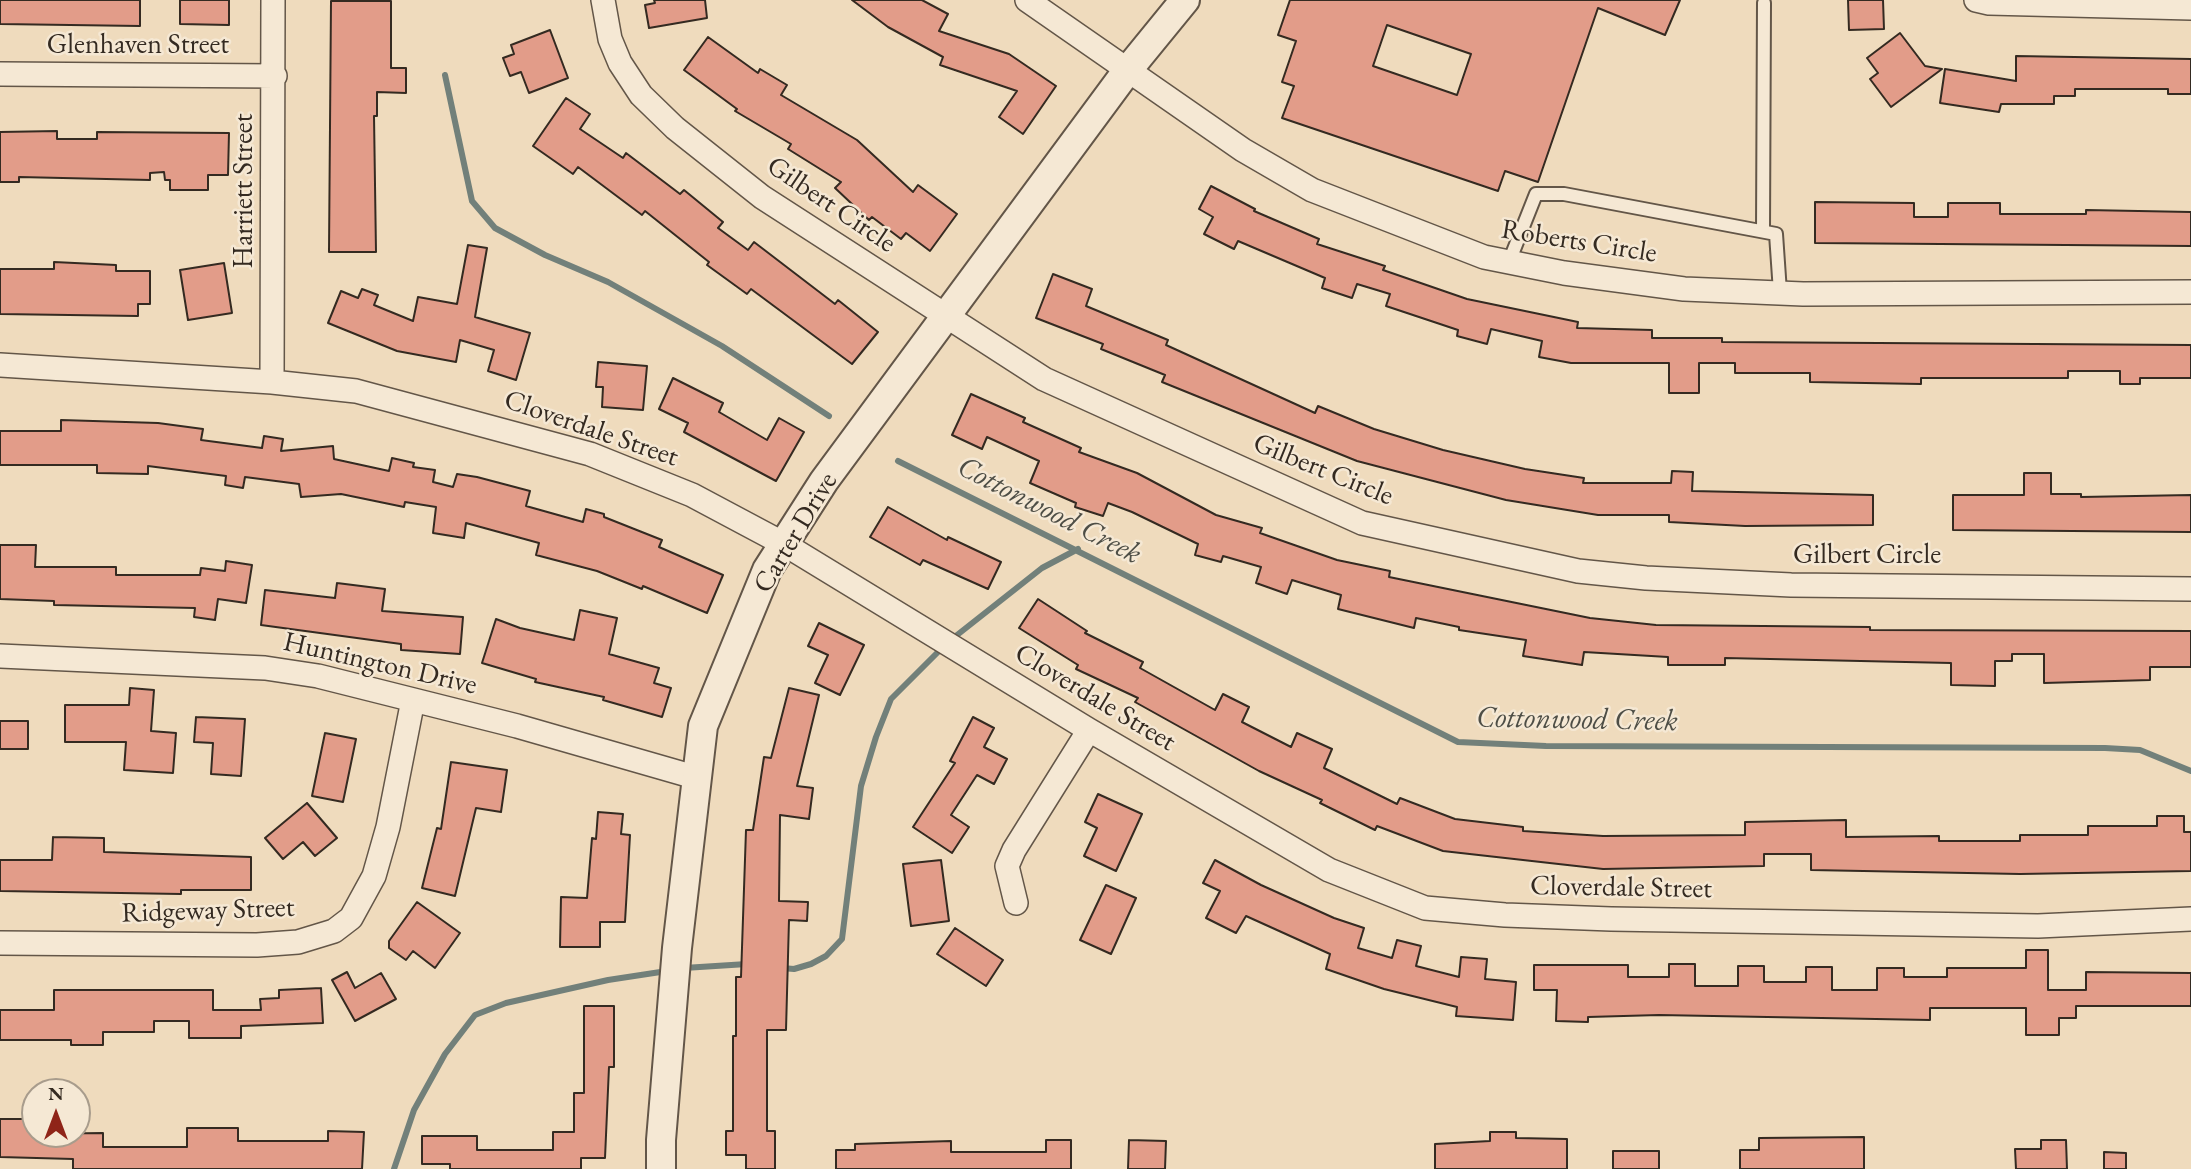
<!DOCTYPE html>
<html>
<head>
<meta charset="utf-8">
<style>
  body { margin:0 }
  #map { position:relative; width:2191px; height:1169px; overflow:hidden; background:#efdbbd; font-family:"EB Garamond",serif }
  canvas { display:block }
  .north { position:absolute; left:21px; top:1078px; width:70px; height:70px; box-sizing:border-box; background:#f5e8d4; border:2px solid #a89c8c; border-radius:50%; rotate:0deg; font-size:19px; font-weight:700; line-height:28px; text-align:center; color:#342a21 }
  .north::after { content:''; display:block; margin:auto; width:24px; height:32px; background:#8f2418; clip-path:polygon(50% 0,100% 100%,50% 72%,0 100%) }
</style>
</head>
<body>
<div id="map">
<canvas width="2191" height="1169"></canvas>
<div class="north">N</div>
</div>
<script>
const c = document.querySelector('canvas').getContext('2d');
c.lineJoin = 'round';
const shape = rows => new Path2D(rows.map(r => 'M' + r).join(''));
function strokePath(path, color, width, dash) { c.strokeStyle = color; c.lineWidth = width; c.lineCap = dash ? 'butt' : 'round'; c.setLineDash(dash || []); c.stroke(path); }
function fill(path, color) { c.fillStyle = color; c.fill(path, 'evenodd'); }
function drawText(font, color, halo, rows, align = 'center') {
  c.font = font + ' "EB Garamond",serif'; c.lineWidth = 5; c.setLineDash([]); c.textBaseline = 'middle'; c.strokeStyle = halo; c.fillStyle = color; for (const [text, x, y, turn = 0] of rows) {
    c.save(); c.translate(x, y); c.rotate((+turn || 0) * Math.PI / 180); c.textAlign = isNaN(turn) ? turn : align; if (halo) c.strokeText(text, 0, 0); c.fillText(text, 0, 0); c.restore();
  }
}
const stream = shape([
  [445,75,472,201,495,228,545,255,608,282,722,346,829,416],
  [898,461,1458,742,1546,746,2105,748,2140,750,2191,771],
  [952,639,1042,568,1078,549],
  [684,968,747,964],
  [782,968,794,969,811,964,826,956,842,939,861,786,876,737,891,699,944,646],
  [394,1169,414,1110,445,1054,475,1015,506,1003,608,980,667,971]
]);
const building = shape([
  [0,0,140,0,140,26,0,24,0,0],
  [180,0,229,0,229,25,180,24,180,0],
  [654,0,705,0,707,18,649,28,645,5,655,3,654,0],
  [852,0,922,0,948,14,939,31,1009,54,1056,86,1023,134,999,117,1017,91,940,65,943,57,888,27,852,0],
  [1290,0,1680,0,1665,35,1598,8,1538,182,1505,171,1498,191,1282,118,1294,86,1282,82,1296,41,1278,35,1290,0],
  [1387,25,1471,54,1457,95,1373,66,1387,25],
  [1848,0,1883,0,1884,29,1849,30,1848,0],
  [331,1,391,1,391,68,406,68,406,93,377,92,377,116,374,116,376,252,329,252,331,1],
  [550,30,568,78,529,93,521,72,510,76,503,58,514,54,511,45,550,30],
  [1900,33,1925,66,1942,69,1891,107,1870,79,1878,73,1867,58,1900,33],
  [708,37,758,73,760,69,787,85,781,95,857,140,913,192,918,185,957,214,930,251,906,233,901,239,872,217,869,220,835,188,841,182,788,149,791,144,735,111,737,109,684,70,708,37],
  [2016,56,2191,59,2191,94,2168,94,2168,89,2075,89,2075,96,2054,96,2054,104,2001,104,1999,112,1940,103,1945,69,2016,81,2016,56],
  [566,98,590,114,580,129,623,158,626,153,680,194,684,190,723,222,718,228,748,250,754,242,835,304,838,300,878,332,852,364,751,289,747,294,707,265,709,262,645,211,642,215,578,167,573,174,533,146,566,98],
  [57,131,57,139,97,139,97,132,229,133,228,175,208,175,208,190,170,190,170,180,165,180,164,172,150,173,150,180,19,177,19,182,0,182,0,132,57,131],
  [1211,186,1255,209,1254,211,1319,239,1317,244,1385,266,1383,270,1467,299,1578,322,1577,328,1652,330,1652,338,1722,338,1722,342,2191,345,2191,378,2140,378,2140,384,2120,384,2120,371,2068,371,2068,378,1921,378,1921,384,1810,382,1810,373,1735,373,1735,363,1699,363,1699,393,1669,393,1669,363,1571,363,1539,357,1542,341,1491,329,1487,344,1457,336,1458,330,1386,306,1390,294,1357,284,1352,298,1322,288,1325,278,1238,241,1234,249,1204,234,1213,217,1199,209,1211,186],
  [1815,202,1914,203,1914,217,1948,217,1948,203,2000,203,2000,214,2086,214,2086,210,2191,212,2191,246,1815,243,1815,202],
  [468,245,487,248,475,317,530,333,516,380,488,371,494,350,460,340,456,362,397,351,328,323,341,291,358,298,362,289,378,295,374,305,413,321,418,297,457,304,468,245],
  [54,262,116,265,116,271,150,271,150,304,138,304,138,316,0,314,0,269,54,269,54,262],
  [224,263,232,313,188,320,180,270,224,263],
  [1053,274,1092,289,1086,306,1168,340,1166,345,1315,413,1318,406,1374,429,1443,450,1525,469,1584,478,1583,483,1671,483,1672,471,1693,472,1692,491,1873,495,1873,525,1745,526,1669,522,1669,515,1598,515,1506,500,1357,461,1162,382,1165,375,1101,349,1103,344,1036,318,1053,274],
  [598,362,647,366,643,410,602,407,603,387,596,387,598,362],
  [673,378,723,403,719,412,767,440,779,418,804,432,776,481,684,432,688,423,659,409,673,378],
  [971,394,1025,418,1023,422,1081,448,1079,452,1137,473,1216,515,1262,528,1260,533,1337,560,1390,571,1389,577,1590,618,1656,625,1870,627,1870,630,2191,631,2191,667,2150,667,2150,680,2044,683,2044,654,2012,654,2012,661,1995,661,1995,686,1951,685,1951,663,1725,658,1725,665,1668,665,1668,657,1584,652,1582,665,1523,656,1526,640,1459,630,1459,627,1416,618,1414,628,1338,609,1341,595,1292,580,1287,594,1256,583,1261,567,1223,556,1221,562,1195,555,1198,544,1132,512,1108,503,1103,516,1075,507,1076,503,1030,483,1039,461,987,437,982,449,952,435,971,394],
  [61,420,158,423,203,429,201,440,262,448,264,436,283,439,281,451,333,446,334,459,389,471,392,458,414,463,413,467,435,470,433,482,453,487,457,474,477,477,530,491,526,506,583,522,586,509,604,514,604,517,662,540,659,547,723,575,707,613,643,586,642,589,597,571,536,555,539,543,466,523,464,538,433,533,436,507,405,502,404,507,341,494,301,497,299,484,245,477,243,488,225,485,226,476,148,466,148,474,97,473,97,465,0,465,0,431,61,431,61,420],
  [2024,473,2051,473,2051,494,2081,494,2081,497,2191,495,2191,532,1953,530,1953,495,2024,495,2024,473],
  [888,507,947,540,948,537,1001,562,988,589,923,560,920,565,870,537,888,507],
  [0,545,36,545,35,567,116,567,116,575,200,575,201,568,225,571,226,561,252,565,246,603,218,599,215,620,194,617,195,608,54,605,54,601,0,599,0,545],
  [337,583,385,589,382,611,463,617,460,654,401,650,401,644,261,625,265,590,335,598,337,583],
  [1038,599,1087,631,1085,633,1143,662,1140,668,1215,710,1223,694,1249,707,1242,722,1291,747,1297,733,1332,749,1324,768,1397,804,1400,798,1455,819,1523,827,1523,831,1603,836,1745,835,1745,822,1846,820,1846,837,1939,836,1939,841,2020,841,2020,835,2088,835,2088,826,2157,826,2157,816,2184,816,2184,832,2191,832,2191,871,2020,874,1811,870,1811,854,1764,854,1764,866,1603,869,1443,851,1377,826,1375,830,1320,803,1322,800,1259,771,1135,702,1138,698,1076,669,1078,665,1019,628,1038,599],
  [580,610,617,618,609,654,659,668,654,683,671,688,662,717,603,700,604,697,535,682,536,679,482,663,496,619,520,628,574,640,580,610],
  [819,623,864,645,840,695,815,683,828,655,808,646,819,623],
  [130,688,154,690,151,731,176,733,173,773,124,770,126,742,65,742,65,705,129,705,130,688],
  [789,688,819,695,797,786,813,788,809,819,780,815,779,901,808,902,807,921,789,920,786,1030,767,1030,767,1131,775,1131,775,1169,746,1169,746,1155,726,1155,726,1131,733,1131,733,1036,736,1036,736,977,741,977,746,830,753,830,764,757,771,758,789,688],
  [196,717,245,719,241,776,211,774,213,743,194,742,196,717],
  [973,717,994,728,984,747,1007,759,994,784,977,775,951,815,969,827,952,853,913,827,955,763,950,761,973,717],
  [0,721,28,721,28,749,0,749,0,721],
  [325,733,356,739,343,802,312,796,325,733],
  [451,762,507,770,501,812,476,808,455,896,422,888,437,828,441,829,451,762],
  [1098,794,1142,814,1116,871,1084,856,1097,828,1085,822,1098,794],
  [307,803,337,838,315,856,303,842,283,859,265,838,307,803],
  [598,812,623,814,621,834,630,835,625,922,600,922,600,947,560,947,561,897,587,898,592,838,596,839,598,812],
  [53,837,104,838,104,852,251,857,251,890,181,890,181,894,0,891,0,860,52,860,53,837],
  [941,860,949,921,911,926,903,864,941,860],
  [1215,860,1261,885,1334,918,1364,928,1358,948,1392,958,1397,940,1421,946,1416,966,1459,977,1461,957,1487,959,1485,979,1516,982,1513,1020,1456,1016,1457,1007,1384,989,1326,969,1330,954,1246,916,1236,933,1206,918,1220,891,1203,883,1215,860],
  [1106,885,1136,898,1111,954,1080,940,1106,885],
  [417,902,460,933,435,968,413,951,406,960,389,948,389,941,417,902],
  [955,928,1003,960,986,986,937,954,955,928],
  [2026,950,2048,950,2048,990,2086,990,2086,972,2191,973,2191,1006,2076,1006,2076,1018,2059,1018,2059,1035,2026,1035,2026,1008,1930,1008,1930,1020,1659,1015,1588,1017,1588,1022,1556,1021,1557,990,1534,990,1534,965,1628,965,1628,977,1669,977,1669,964,1695,964,1695,986,1738,986,1738,966,1764,966,1764,982,1806,982,1806,967,1832,967,1832,990,1877,990,1877,968,1904,968,1904,977,1947,977,1947,968,2026,968,2026,950],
  [347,972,355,988,381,973,396,999,355,1021,332,980,347,972],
  [321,988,323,1023,241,1026,241,1038,189,1038,189,1021,154,1021,154,1032,103,1032,103,1045,71,1045,71,1040,0,1040,0,1010,54,1010,54,990,213,990,213,1010,261,1010,260,999,279,998,279,990,321,988],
  [584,1006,614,1006,614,1067,609,1067,605,1158,581,1158,581,1169,450,1169,450,1164,422,1164,422,1136,477,1136,477,1150,553,1150,553,1132,574,1132,574,1093,584,1093,584,1006],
  [0,1119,32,1119,32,1134,103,1133,103,1147,187,1147,187,1128,238,1128,238,1141,328,1141,328,1131,364,1132,362,1169,73,1169,73,1159,0,1157,0,1119],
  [1490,1132,1516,1132,1516,1138,1567,1139,1567,1169,1435,1169,1435,1144,1490,1141,1490,1132],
  [1864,1137,1864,1169,1740,1169,1740,1150,1759,1150,1759,1138,1864,1137],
  [1046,1140,1071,1140,1071,1169,836,1169,836,1150,855,1150,855,1144,951,1141,951,1152,1046,1152,1046,1140],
  [1129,1140,1166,1141,1165,1169,1128,1169,1129,1140],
  [2041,1140,2066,1140,2067,1169,2016,1169,2015,1149,2041,1149,2041,1140],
  [1613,1151,1659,1151,1659,1169,1613,1169,1613,1151],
  [2104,1152,2126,1153,2126,1169,2104,1169,2104,1152]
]);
const service = shape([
  [1763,231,1764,3],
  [1509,262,1536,194,1564,194,1776,234,1780,292]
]);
const minor = shape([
  [603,0,610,39,620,63,641,95,675,128,762,197,1044,379,1362,523,1578,571,1646,578,1791,585,2191,589],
  [1027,0,1243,150,1312,190,1484,257,1564,273,1684,289,1803,294,2191,292],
  [1976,0,1989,3,2191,8],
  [0,74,275,76],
  [0,365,272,382,356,391,590,454,692,495,784,544,1089,730,1329,870,1425,908,1505,915,1611,919,2038,926,2191,919],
  [272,382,273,0],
  [0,656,265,668,318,676,517,726,698,778],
  [1016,903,1007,866,1014,850,1089,730],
  [0,943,257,945,298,942,334,931,351,918,374,876,388,827,413,700]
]);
const tertiary = shape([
  [661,1169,661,1140,677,948,703,726,767,570,824,481,1127,71,1185,0]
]);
const streetNames = [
  ["Glenhaven Street",138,45],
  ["Harriett Street",244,191,-90],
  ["Gilbert Circle",831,205,34],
  ["Roberts Circle",1579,242,9],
  ["Cloverdale Street",591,429,19],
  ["Gilbert Circle",1323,470,22],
  ["Carter Drive",796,533,-59],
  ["Gilbert Circle",1867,555],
  ["Huntington Drive",380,664,13],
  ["Cloverdale Street",1095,698,31],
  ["Cloverdale Street",1621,888,1],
  ["Ridgeway Street",208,911,-2]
];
const waterNames = [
  ["Cottonwood Creek",1049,511,27],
  ["Cottonwood Creek",1577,720,1]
];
strokePath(stream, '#72807a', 6);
fill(building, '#e29c89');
strokePath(building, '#342a21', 2);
strokePath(service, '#635648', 16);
strokePath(minor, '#635648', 26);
strokePath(tertiary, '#635648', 32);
strokePath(service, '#f5e8d4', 12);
strokePath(minor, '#f5e8d4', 23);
strokePath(tertiary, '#f5e8d4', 28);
drawText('28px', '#342a21', '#f5e8d4', streetNames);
drawText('italic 30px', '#4e4e46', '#f5e8d4', waterNames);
</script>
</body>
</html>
